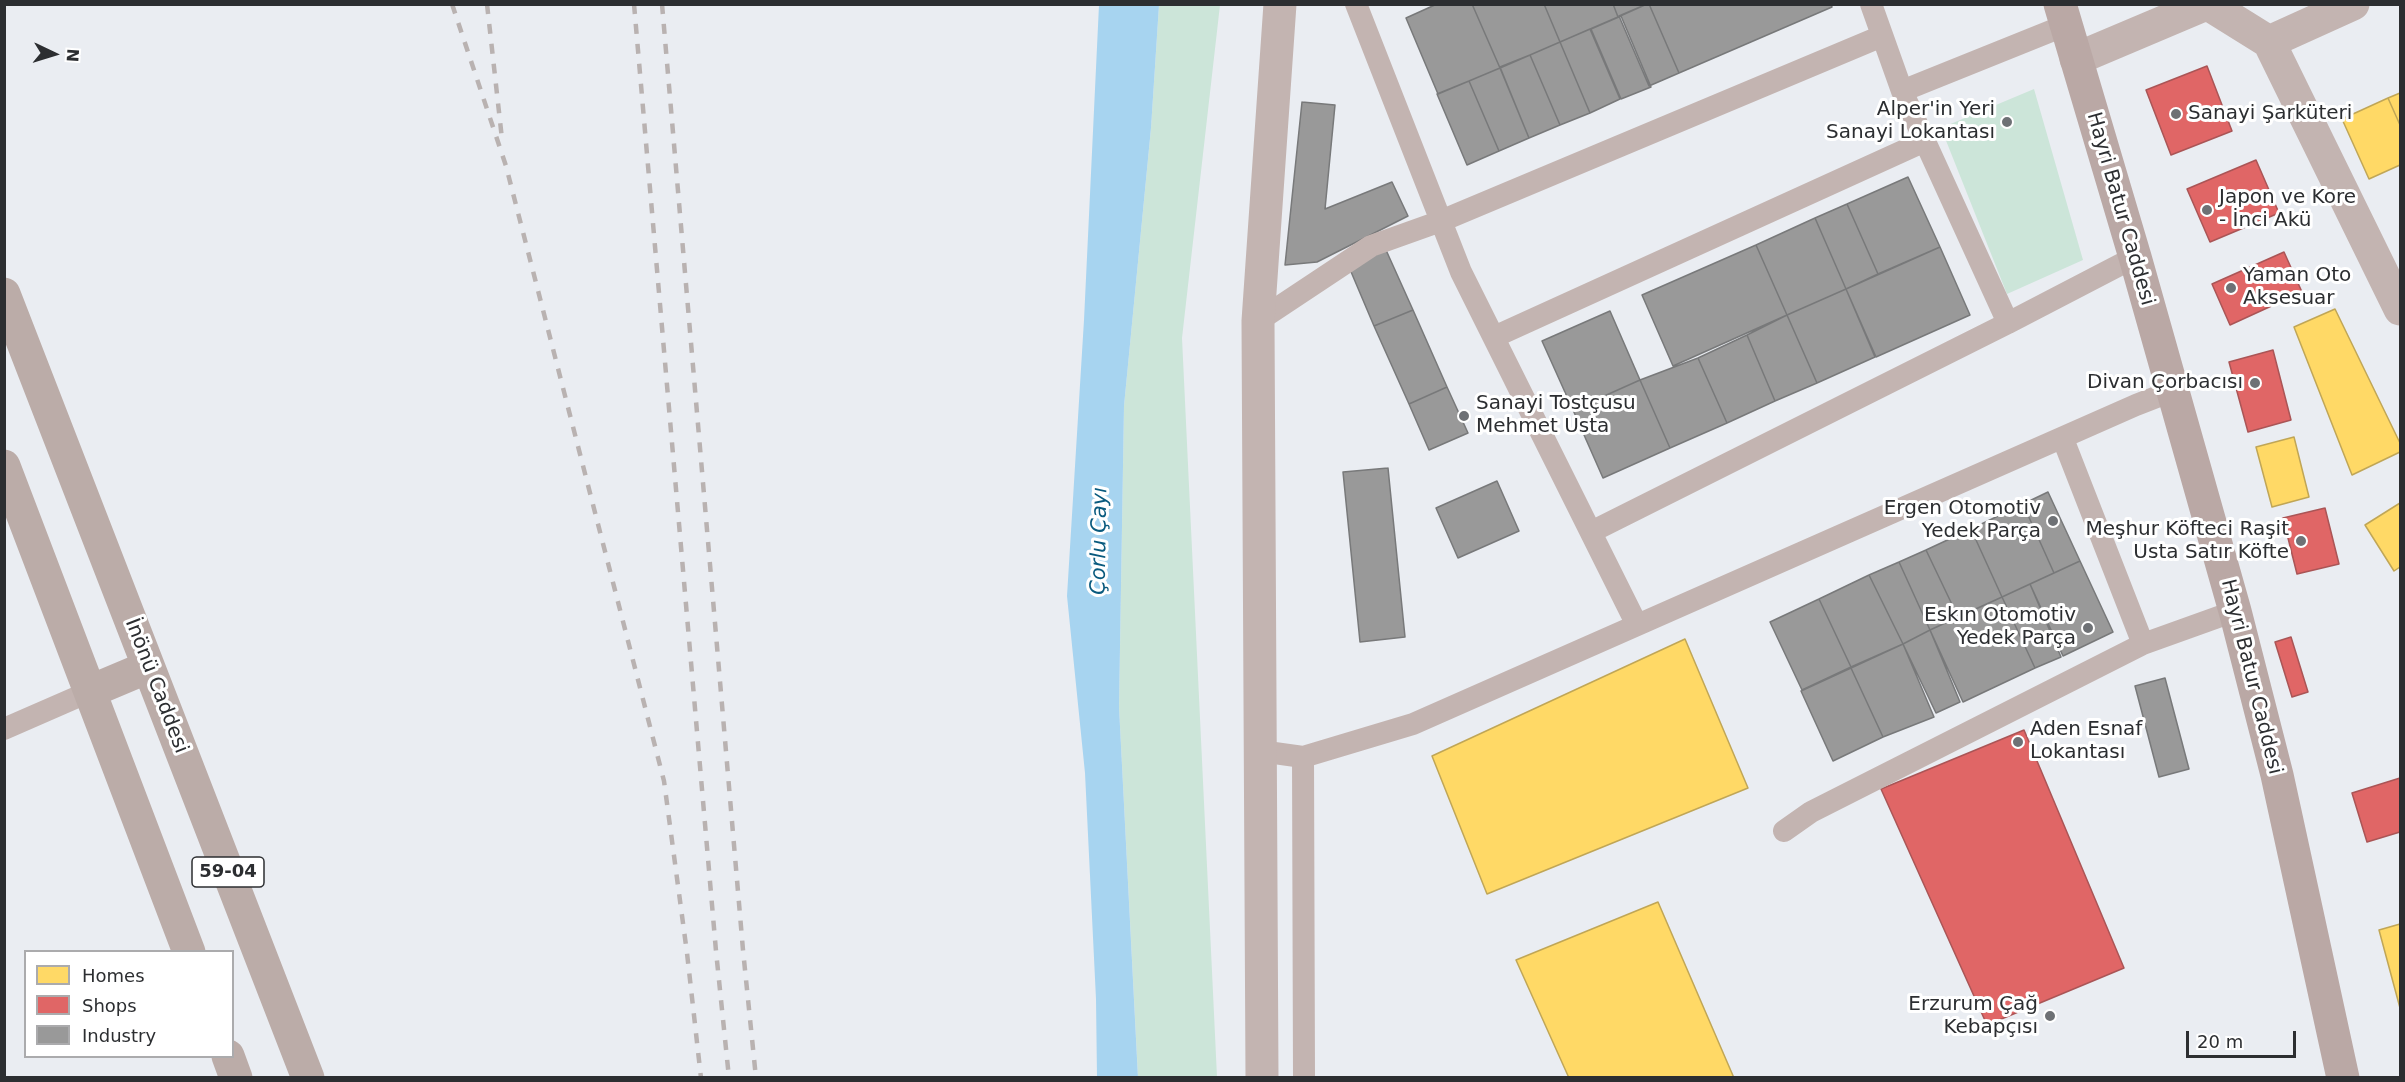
<!DOCTYPE html>
<html>
<head>
<meta charset="utf-8">
<style>
  body { margin:0 }
  #map { position:relative; width:2405px; height:1082px; overflow:hidden; background:#eaedf2; font-family:"DejaVu Sans",sans-serif }
  canvas { display:block }
  .frame { position:absolute; inset:0; border:6px solid #2c2e31; pointer-events:none }
  .legend { position:absolute; left:24px; top:950px; width:210px; height:108px; box-sizing:border-box; background:#fff; border:2px solid #ababad; margin:0; padding:8px 10px; list-style:none; font-size:18px; color:#2c2e31 }
  .legend li { display:flex; align-items:center; gap:12px; height:30px }
  .legend b { width:30px; border:2px solid #ababad }
  .north { position:absolute; left:24px; top:24px; width:60px; height:60px; -webkit-text-stroke:4px #fff; paint-order:stroke; rotate:94deg; font-size:16px; font-weight:700; line-height:24px; text-align:center; color:#2c2e31 }
  .north::after { content:''; display:block; margin:auto; width:21px; height:27px; background:#2c2e31; clip-path:polygon(50% 0,100% 100%,50% 72%,0 100%) }
  .scale { position:absolute; left:2186px; top:1031px; width:110px; height:27px; box-sizing:border-box; border:3px solid #2c2e31; border-top:0; padding-left:8px; font-size:18px; line-height:21px; white-space:nowrap; color:#2c2e31; -webkit-text-stroke:4px #fff; paint-order:stroke }
</style>
</head>
<body>
<div id="map">
<canvas width="2405" height="1082"></canvas>
<div class="frame"></div>
<ul class="legend">
<li><b style="height:16px;background:#ffd966"></b>Homes</li>
<li><b style="height:16px;background:#e06666"></b>Shops</li>
<li><b style="height:16px;background:#999"></b>Industry</li>
</ul>
<div class="north">N</div>
<div class="scale">20 m</div>
</div>
<script>
const c = document.querySelector('canvas').getContext('2d');
c.lineJoin = 'round';
function fill(path, color) { c.fillStyle = color; c.fill(path, 'evenodd'); }
const shape = rows => new Path2D(rows.map(r => 'M' + r).join(''));
function strokePath(path, color, width, dash) { c.strokeStyle = color; c.lineWidth = width; c.lineCap = dash ? 'butt' : 'round'; c.setLineDash(dash || []); c.stroke(path); }
function drawText(font, color, halo, rows, align = 'center') {
  c.font = font + ' "DejaVu Sans",sans-serif'; c.lineWidth = 6; c.setLineDash([]); c.textBaseline = 'middle'; c.strokeStyle = halo; c.fillStyle = color; for (const [text, x, y, turn = 0] of rows) {
    c.save(); c.translate(x, y); c.rotate((+turn || 0) * Math.PI / 180); c.textAlign = isNaN(turn) ? turn : align; if (halo) c.strokeText(text, 0, 0); c.fillText(text, 0, 0); c.restore();
  }
}
const green = shape([
  [1159,5,1220,5,1182,338,1217,1077,1138,1077,1119,707,1124,406,1151,128],
  [2034,89,2083,260,2007,294,1941,128]
]);
const water = shape([
  [1099,5,1159,5,1151,128,1124,406,1119,707,1138,1078,1097,1077,1096,999,1085,773,1067,596,1084,320]
]);
const homes = shape([
  [2400,93,2400,125,2388,98,2400,93],
  [2388,98,2400,125,2400,165,2369,179,2342,119,2388,98],
  [2335,309,2400,443,2400,452,2352,475,2294,327,2335,309],
  [2294,437,2309,497,2272,507,2256,447,2294,437],
  [2400,503,2400,567,2394,571,2365,525,2400,503],
  [1685,639,1748,788,1487,894,1432,756,1685,639],
  [1658,902,1734,1078,1569,1078,1516,960,1658,902],
  [2400,924,2400,1008,2379,930,2400,924]
]);
const shops = shape([
  [2207,66,2232,131,2171,155,2146,90,2207,66],
  [2256,160,2279,213,2210,242,2187,189,2256,160],
  [2284,252,2302,292,2230,325,2212,284,2284,252],
  [2273,350,2291,420,2248,432,2229,362,2273,350],
  [2325,508,2339,564,2297,574,2283,518,2325,508],
  [2291,637,2308,692,2292,697,2275,642,2291,637],
  [2024,730,2124,968,1987,1025,1881,789,2024,730],
  [2400,778,2400,832,2367,842,2352,793,2400,778]
]);
const industry = shape([
  [1437,4,1472,4,1500,68,1438,94,1406,18,1437,4],
  [1472,4,1544,4,1560,42,1500,68,1472,4],
  [1544,4,1613,4,1618,17,1560,42,1544,4],
  [1613,4,1647,4,1618,17,1613,4],
  [1647,4,1649,4,1679,73,1649,86,1619,16,1647,4],
  [1649,4,1831,4,1832,7,1679,73,1649,4],
  [1621,16,1651,87,1621,99,1591,29,1621,16],
  [1590,29,1620,99,1590,113,1560,42,1590,29],
  [1560,42,1590,113,1560,125,1530,55,1560,42],
  [1530,55,1560,125,1529,138,1500,67,1530,55],
  [1500,68,1529,138,1499,151,1469,81,1500,68],
  [1469,81,1499,151,1467,165,1437,94,1469,81],
  [1302,102,1335,105,1325,209,1392,182,1408,216,1317,262,1285,265,1302,102],
  [1908,177,1940,247,1878,274,1847,204,1908,177],
  [1847,204,1878,274,1846,289,1815,218,1847,204],
  [1815,218,1846,289,1787,315,1756,245,1815,218],
  [1756,245,1787,315,1673,366,1642,295,1756,245],
  [1940,247,1970,315,1876,357,1846,289,1940,247],
  [1386,250,1413,310,1374,326,1349,267,1386,250],
  [1846,289,1875,357,1817,383,1787,315,1846,289],
  [1413,310,1447,387,1409,404,1374,326,1413,310],
  [1610,311,1640,380,1573,410,1542,341,1610,311],
  [1787,315,1817,383,1775,401,1747,335,1787,315],
  [1747,335,1775,401,1727,423,1698,358,1747,335],
  [1698,358,1727,423,1670,448,1640,380,1698,358],
  [1640,380,1670,448,1603,478,1573,410,1640,380],
  [1447,387,1468,433,1429,450,1409,404,1447,387],
  [1388,468,1405,637,1360,642,1343,472,1388,468],
  [1497,481,1519,531,1458,558,1436,508,1497,481],
  [2048,492,2080,561,2054,573,2023,504,2048,492],
  [2023,504,2054,573,2002,597,1971,529,2023,504],
  [1971,529,2002,597,1958,617,1926,550,1971,529],
  [1926,550,1958,617,1930,630,1899,562,1926,550],
  [2080,561,2113,632,2063,656,2030,584,2080,561],
  [1899,562,1930,630,1903,644,1869,575,1899,562],
  [1869,575,1903,644,1851,667,1819,599,1869,575],
  [2030,584,2061,657,2035,668,2002,597,2030,584],
  [2002,597,2035,668,1963,702,1930,630,2002,597],
  [1819,599,1851,667,1802,690,1770,622,1819,599],
  [1930,630,1960,702,1936,713,1903,644,1930,630],
  [1903,644,1934,717,1883,737,1851,668,1903,644],
  [1851,668,1883,737,1833,761,1801,691,1851,668],
  [2165,678,2189,769,2159,777,2135,686,2165,678]
]);
const service = shape([
  [1356,4,1461,272,1637,625],
  [1871,4,1902,91,2008,323,2135,257],
  [1902,91,2066,25],
  [1258,321,1371,246,1441,221,1882,36],
  [1494,337,1925,141],
  [2063,439,2143,644],
  [1591,532,2008,323],
  [4,729,91,691],
  [1260,751,1303,757,1413,724,2136,405,2172,391],
  [1303,757,1304,1078],
  [1784,831,1811,812,2143,644,2235,611]
]);
const minor = shape([
  [2208,4,2269,42,2400,309],
  [2269,42,2353,4],
  [2076,59,2206,4],
  [1262,1078,1258,321,1280,4]
]);
const secondary = shape([
  [2060,4,2135,257,2235,611,2277,775,2343,1078]
]);
const primary = shape([
  [4,294,308,1078],
  [4,466,189,952],
  [91,691,148,667],
  [228,1056,236,1078]
]);
const rail = shape([
  [452,4,506,166,664,781,687,953,701,1078],
  [487,4,502,139],
  [634,4,716,951,729,1078],
  [662,4,743,950,756,1078]
]);
const markers = [
  [2176,114,6,"#6e7175"],
  [2007,122,6,"#6e7175"],
  [2207,210,6,"#6e7175"],
  [2231,288,6,"#6e7175"],
  [2255,383,6,"#6e7175"],
  [1464,416,6,"#6e7175"],
  [2053,521,6,"#6e7175"],
  [2301,541,6,"#6e7175"],
  [2088,628,6,"#6e7175"],
  [2018,742,6,"#6e7175"],
  [2050,1016,6,"#6e7175"]
];
const shields = [
  [228,872,72]
];
const shieldNames = [
  ["59-04",228,872]
];
const poiNames = [
  ["Alper'in Yeri",1995,110],
  ["Sanayi Lokantası",1995,133],
  ["Sanayi Şarküteri",2188,114,"left"],
  ["Japon ve Kore",2219,198,"left"],
  ["- İnci Akü",2219,221,"left"],
  ["Yaman Oto",2243,276,"left"],
  ["Aksesuar",2243,299,"left"],
  ["Divan Çorbacısı",2243,383],
  ["Sanayi Tostçusu",1476,404,"left"],
  ["Mehmet Usta",1476,427,"left"],
  ["Ergen Otomotiv",2041,509],
  ["Yedek Parça",2041,532],
  ["Meşhur Köfteci Raşit",2289,530],
  ["Usta Satır Köfte",2289,553],
  ["Eskın Otomotiv",2076,616],
  ["Yedek Parça",2076,639],
  ["Aden Esnaf",2030,730,"left"],
  ["Lokantası",2030,753,"left"],
  ["Erzurum Çağ",2038,1005],
  ["Kebapçısı",2038,1028]
];
const streetNames = [
  ["Hayri Batur Caddesi",2120,209,74],
  ["Hayri Batur Caddesi",2251,677,76],
  ["İnönü Caddesi",156,686,69]
];
const waterNames = [
  ["Çorlu Çayı",1100,541,-89]
];
fill(green, '#cce5d9');
fill(water, '#a7d4f0');
fill(homes, '#ffd966');
strokePath(homes, '#c0a656', 1.5);
fill(shops, '#e06666');
strokePath(shops, '#aa5556', 1.5);
fill(industry, '#999');
strokePath(industry, '#78797a', 1.5);
strokePath(service, '#c3b4b1', 22);
strokePath(minor, '#c3b4b1', 33);
strokePath(secondary, '#baa8a5', 33);
strokePath(primary, '#bbaca8', 33);
strokePath(rail, '#b9b2b1', 4.5, [10, 10]);
for (const [x, y, r, color] of markers) { const dot = new Path2D(); dot.arc(x, y, r, 0, 2 * Math.PI); c.fillStyle = color; c.fill(dot); strokePath(dot, '#fff', 2); }
for (const [x, y, w] of shields) { const box = new Path2D(); box.roundRect(x - w / 2, y - 15, w, 30, 4.5); c.fillStyle = '#fff'; c.fill(box); strokePath(box, '#2c2e31', 1.5); }
drawText('bold 18px', '#2c2e31', null, shieldNames);
drawText('20px', '#2c2e31', '#fff', poiNames, 'right');
drawText('20px', '#2c2e31', '#fff', streetNames);
drawText('italic 21px', '#095a7e', '#fff', waterNames);
</script>
</body>
</html>
